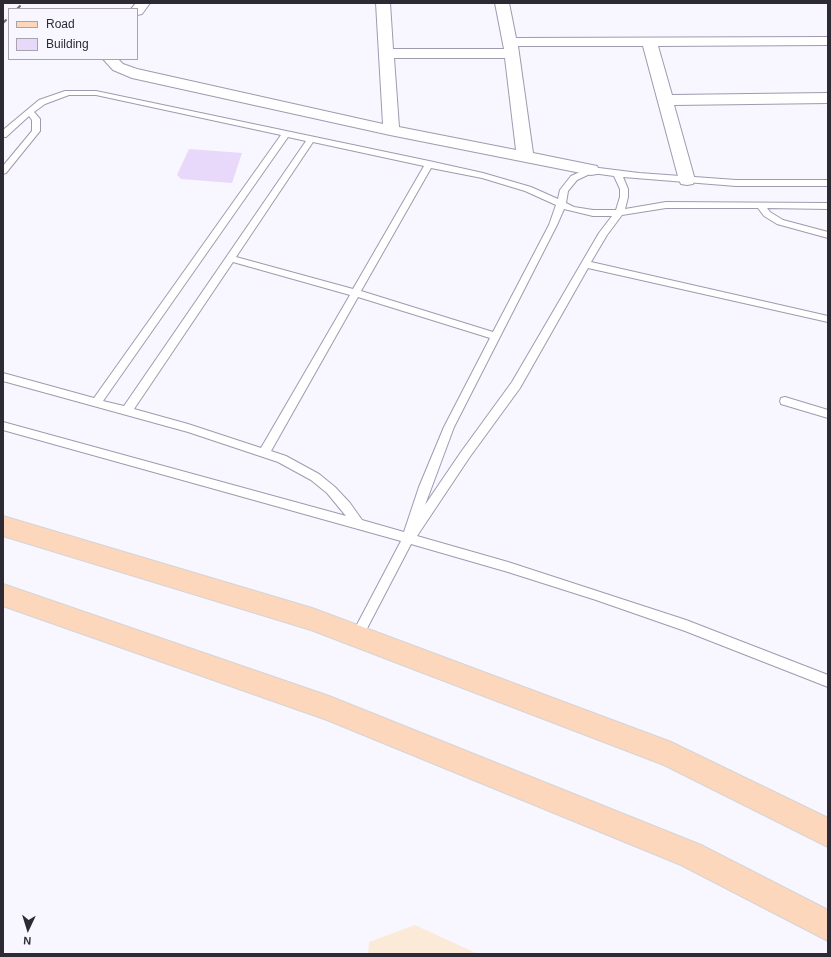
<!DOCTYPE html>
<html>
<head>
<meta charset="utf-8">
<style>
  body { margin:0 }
  #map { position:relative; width:831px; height:957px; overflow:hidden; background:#f8f6ff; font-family:Helvetica,sans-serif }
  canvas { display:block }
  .frame { position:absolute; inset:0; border:4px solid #2d2a33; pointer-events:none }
  .legend { position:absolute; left:8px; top:8px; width:130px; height:52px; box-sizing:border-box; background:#f8f6ff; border:1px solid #a7a4ad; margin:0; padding:5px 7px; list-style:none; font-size:12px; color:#2d2a33 }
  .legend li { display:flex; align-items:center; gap:8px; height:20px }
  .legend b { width:20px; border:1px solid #a7a4ad }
  .north { position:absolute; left:8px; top:909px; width:40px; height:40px; -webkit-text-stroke:3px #f8f6ff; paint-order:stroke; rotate:184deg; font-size:11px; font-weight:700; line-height:16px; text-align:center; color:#2d2a33 }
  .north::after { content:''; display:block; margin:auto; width:14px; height:18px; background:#2d2a33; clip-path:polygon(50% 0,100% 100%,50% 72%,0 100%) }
</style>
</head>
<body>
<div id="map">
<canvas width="831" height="957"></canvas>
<div class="frame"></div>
<ul class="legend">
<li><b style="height:5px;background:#fdd7bb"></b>Road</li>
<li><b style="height:11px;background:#e8d8fa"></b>Building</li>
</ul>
<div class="north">N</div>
</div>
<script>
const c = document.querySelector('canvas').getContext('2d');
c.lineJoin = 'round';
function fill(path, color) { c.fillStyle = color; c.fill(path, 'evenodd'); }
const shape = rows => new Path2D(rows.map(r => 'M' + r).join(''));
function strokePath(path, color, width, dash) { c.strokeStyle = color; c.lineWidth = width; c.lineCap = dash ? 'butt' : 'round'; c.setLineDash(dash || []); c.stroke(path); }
const commercial = shape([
  [415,925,478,954,368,954,369,942]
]);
const building = shape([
  [189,149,242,153,232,183,181,179,177,175]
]);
const lane = shape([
  [65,91,96,91,429,161,483,173,531,187,558,199,560,190,571,176,591,167,639,173,736,180,828,180,828,186,736,186,623,177,628,189,628,197,625,209,666,202,828,203,828,209,767,208,770,212,783,220,828,232,828,238,777,224,764,216,758,208,666,208,622,215,607,235,591,262,828,316,828,322,588,268,520,388,469,458,417,536,508,562,686,620,828,675,828,687,685,631,596,600,508,572,411,544,361,640,357,642,353,640,351,636,401,541,3,430,3,422,346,516,327,493,311,480,278,462,188,432,3,381,3,373,94,398,281,135,96,95,69,95,45,104,34,112,40,119,40,131,6,173,3,174,3,166,32,131,32,120,29,116,6,137,3,137,3,130,39,100,65,91],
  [288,137,306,141,124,406,103,401,288,137],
  [313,142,424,166,353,289,236,257,313,142],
  [431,168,482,178,525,191,556,205,549,225,493,332,361,291,431,168],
  [592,173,614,176,620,189,620,197,616,210,593,210,574,207,566,203,568,191,577,180,592,173],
  [564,209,593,216,612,216,599,233,512,382,461,452,425,505,454,427,557,225,564,209],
  [233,262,350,295,261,448,188,424,134,409,233,262],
  [358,297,490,338,444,427,419,487,404,532,362,520,350,503,335,487,319,474,286,456,271,451,358,297],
  [785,397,828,410,828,418,781,404,780,401,781,398,785,397]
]);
const street = shape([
  [136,3,150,3,142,14,137,15,137,9,131,9,136,3],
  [376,3,390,3,393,49,504,49,495,3,509,3,516,38,828,37,828,45,658,46,672,95,828,93,828,103,674,105,695,180,693,184,687,185,681,184,679,180,643,46,518,46,533,153,597,166,599,170,597,174,591,175,390,135,132,78,113,70,103,59,118,59,123,64,137,69,383,124,376,3],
  [394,58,505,58,516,150,399,127,394,58]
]);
const primary = shape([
  [3,516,312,608,671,742,828,818,828,847,664,765,311,630,3,536,3,516],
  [3,584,329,696,701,845,828,910,828,941,681,865,327,720,3,606,3,584]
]);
const rail = shape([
  [17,9,23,3],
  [3,23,9,17]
]);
fill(commercial, '#fcead9');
fill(building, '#e8d8fa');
strokePath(lane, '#a09aaf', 2);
strokePath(street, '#a09aaf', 2);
strokePath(primary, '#d5d4d6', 2);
fill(lane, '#fff');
fill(street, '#fff');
fill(primary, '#fdd7bb');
strokePath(rail, '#6b6871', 2, [5, 5]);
</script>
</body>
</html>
